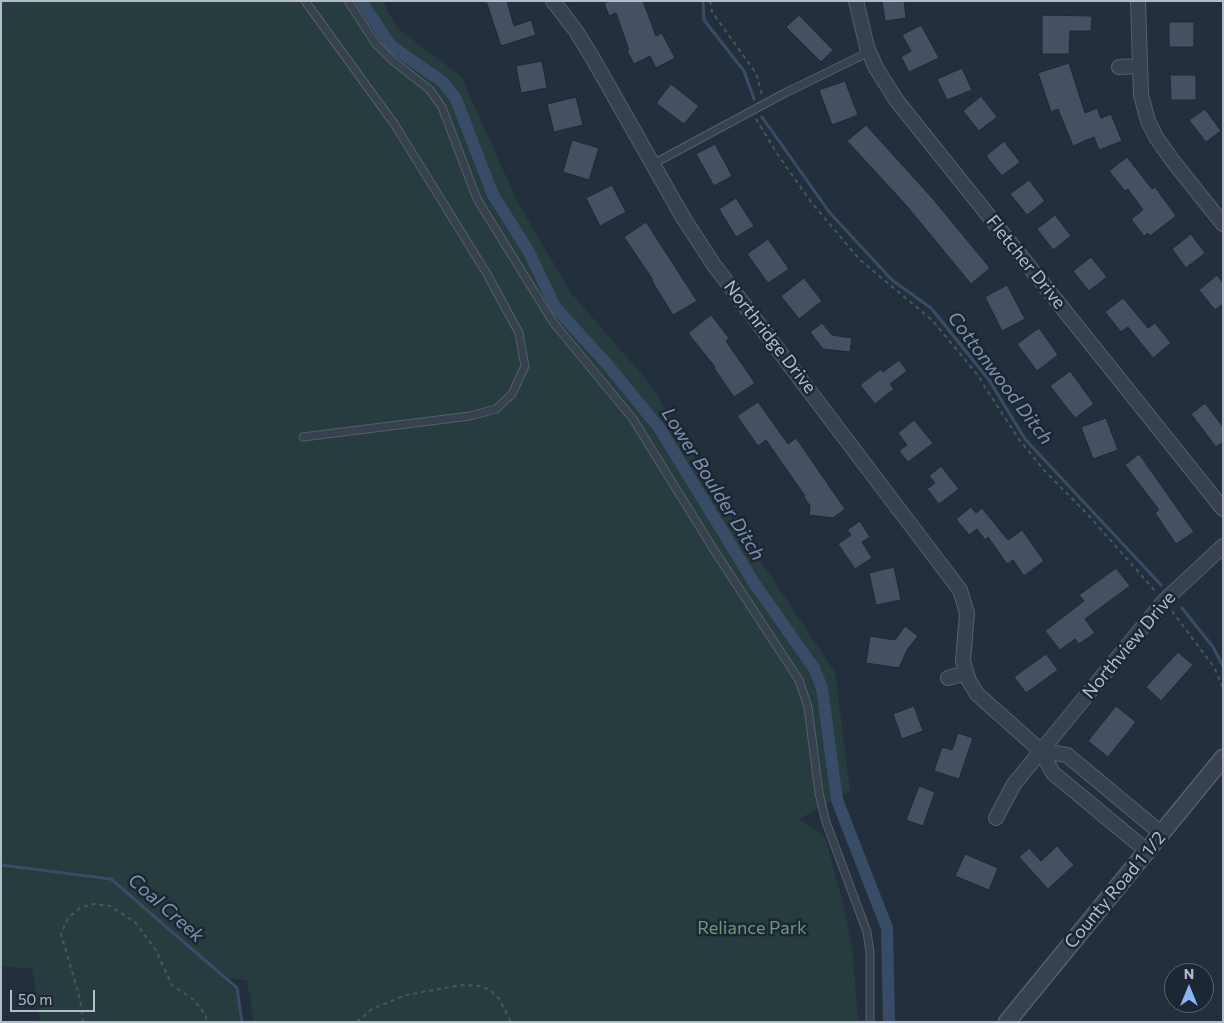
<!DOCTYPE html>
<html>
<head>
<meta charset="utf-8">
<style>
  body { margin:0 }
  #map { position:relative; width:1224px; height:1023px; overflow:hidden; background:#242f3e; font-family:Commissioner,sans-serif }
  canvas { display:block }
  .frame { position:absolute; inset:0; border:2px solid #b4bcc9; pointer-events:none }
  .north { position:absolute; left:1164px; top:963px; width:50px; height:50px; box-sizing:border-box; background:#1d2633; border:1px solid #59626f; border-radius:50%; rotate:0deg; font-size:14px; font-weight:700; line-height:20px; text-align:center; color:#b4bcc9 }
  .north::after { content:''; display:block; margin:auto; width:18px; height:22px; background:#8ab4f8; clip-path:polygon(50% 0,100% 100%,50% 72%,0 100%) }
  .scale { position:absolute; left:10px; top:990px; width:85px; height:22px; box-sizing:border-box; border:2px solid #b4bcc9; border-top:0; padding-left:6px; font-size:15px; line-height:18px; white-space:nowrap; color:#b4bcc9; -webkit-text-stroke:4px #1d2633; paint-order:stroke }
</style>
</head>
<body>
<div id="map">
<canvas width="1224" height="1023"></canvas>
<div class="frame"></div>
<div class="north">N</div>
<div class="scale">50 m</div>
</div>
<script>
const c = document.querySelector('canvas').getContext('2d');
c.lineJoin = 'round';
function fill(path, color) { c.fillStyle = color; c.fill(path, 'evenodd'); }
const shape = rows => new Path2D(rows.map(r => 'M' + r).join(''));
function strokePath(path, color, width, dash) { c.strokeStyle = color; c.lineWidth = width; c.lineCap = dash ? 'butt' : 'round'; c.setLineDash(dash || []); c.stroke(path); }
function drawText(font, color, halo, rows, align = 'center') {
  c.font = font + ' Commissioner,sans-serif'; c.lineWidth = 5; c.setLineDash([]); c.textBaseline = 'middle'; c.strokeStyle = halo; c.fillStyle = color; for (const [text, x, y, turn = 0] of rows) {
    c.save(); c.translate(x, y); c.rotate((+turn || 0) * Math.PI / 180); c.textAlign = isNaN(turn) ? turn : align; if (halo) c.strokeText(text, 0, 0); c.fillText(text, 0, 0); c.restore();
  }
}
const green = shape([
  [1,1,383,1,397,28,461,76,518,203,572,294,651,385,727,511,835,672,850,791,799,819,825,837,846,915,853,956,858,1022,254,1022,247,980,222,978,238,993,241,1022,40,1022,32,968,1,967]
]);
const stream = shape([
  [703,1,704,20,744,71,754,99],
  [762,117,830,213,892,280,931,308,989,380,1025,439,1161,585],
  [1182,608,1213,647,1223,666],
  [1,865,111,879,237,988,242,1022]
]);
const canal = shape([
  [361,1,391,46,443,82,456,99,493,195,529,252,555,307,606,363,660,429,756,586,814,668,822,688,837,800,887,928,889,1022]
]);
const building = shape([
  [486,1,507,1,514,26,531,20,536,35,501,46,486,1],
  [610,1,643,1,656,36,662,33,675,58,656,68,650,56,634,64,627,51,629,50,616,13,609,16,604,3,610,1],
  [882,1,904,1,906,18,885,21,882,1],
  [799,15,833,50,821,62,786,27,799,15],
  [1042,15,1092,16,1091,31,1070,31,1069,54,1042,54,1042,15],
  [1169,22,1194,22,1194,47,1169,47,1169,22],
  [921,25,939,58,909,72,901,57,911,51,902,35,921,25],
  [542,61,547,88,521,93,516,66,542,61],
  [1069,63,1085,113,1097,108,1101,118,1111,114,1122,141,1099,150,1094,137,1073,146,1058,109,1051,112,1038,73,1069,63],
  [962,68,972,90,947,100,937,79,962,68],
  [1170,75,1196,75,1196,100,1171,100,1170,75],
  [845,81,858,115,832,125,819,90,845,81],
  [671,84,699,106,684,124,656,103,671,84],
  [981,96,997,117,979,131,963,111,981,96],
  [576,97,583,125,554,132,547,104,576,97],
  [1205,109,1221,131,1206,142,1189,120,1205,109],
  [866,125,933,199,990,268,971,284,906,205,847,141,866,125],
  [572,140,599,148,589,180,563,172,572,140],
  [1004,141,1020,162,1002,176,986,156,1004,141],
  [715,144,732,176,714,186,696,154,715,144],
  [1127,157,1152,189,1155,187,1176,216,1150,236,1148,233,1144,236,1131,219,1143,210,1128,189,1125,191,1109,171,1127,157],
  [1029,180,1045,201,1027,215,1010,194,1029,180],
  [612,185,626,212,600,226,586,198,612,185],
  [736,198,754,226,736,237,719,209,736,198],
  [1055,215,1071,236,1053,250,1037,229,1055,215],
  [646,222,697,301,673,315,652,281,653,280,624,237,646,222],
  [1191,234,1205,253,1186,268,1172,249,1191,234],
  [768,239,789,269,768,283,747,254,768,239],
  [1091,257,1107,277,1089,291,1073,271,1091,257],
  [1217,275,1223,283,1223,304,1215,310,1199,290,1217,275],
  [804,278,822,301,799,319,781,296,804,278],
  [1007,285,1025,319,1002,331,985,297,1007,285],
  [1123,298,1148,328,1155,323,1171,343,1153,358,1128,327,1121,332,1105,312,1123,298],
  [711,315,729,338,726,341,755,383,734,397,714,368,715,367,688,333,711,315],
  [822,323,832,335,852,338,850,352,823,349,810,332,822,323],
  [1039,328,1058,355,1037,371,1017,344,1039,328],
  [899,360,907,371,890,384,894,389,875,404,860,385,881,369,883,372,899,360],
  [1070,371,1094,404,1075,418,1050,386,1070,371],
  [758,402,788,444,796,438,845,509,833,518,809,515,810,506,804,497,805,496,766,440,758,446,737,416,758,402],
  [1205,403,1223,427,1223,442,1216,447,1191,414,1205,403],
  [1106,418,1118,450,1093,459,1081,427,1106,418],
  [914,420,933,443,908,462,899,451,907,445,898,433,914,420],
  [1139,454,1194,532,1176,544,1155,513,1159,510,1125,465,1139,454],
  [941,466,959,489,939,504,927,489,935,483,929,476,941,466],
  [971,507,976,513,982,508,1008,540,1022,530,1044,561,1024,576,1013,560,1007,564,988,537,985,540,977,529,969,535,956,519,971,507],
  [860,521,870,537,862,542,872,558,855,569,838,544,851,535,847,530,860,521],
  [894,567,901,600,876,605,869,573,894,567],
  [1116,568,1130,586,1085,619,1095,633,1079,644,1075,639,1060,650,1045,631,1084,601,1079,595,1116,568],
  [905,626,918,636,907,650,899,668,866,663,870,636,895,640,905,626],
  [1178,652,1193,665,1161,701,1146,687,1178,652],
  [1046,654,1058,670,1026,693,1014,677,1046,654],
  [914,706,923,731,902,739,893,714,914,706],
  [1116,706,1136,722,1108,757,1088,741,1116,706],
  [958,733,973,738,959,779,934,771,942,747,952,750,958,733],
  [919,786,935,792,923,826,906,820,919,786],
  [1057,846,1074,865,1048,889,1019,857,1029,848,1041,861,1057,846],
  [965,854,998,868,989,890,955,876,965,854]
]);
const path = shape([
  [710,1,712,12,756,73,762,95],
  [756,119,778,155,811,202,860,260,932,320,976,373,1018,438,1043,469,1090,517,1156,592],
  [1172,611,1214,667,1223,688],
  [83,1022,80,999,61,934,68,918,80,908,93,904,110,906,135,922,155,949,172,985,194,1000,205,1014,207,1022],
  [357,1022,372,1009,406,995,462,985,480,986,490,990,499,999,511,1022]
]);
const service = shape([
  [348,1,376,44,392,60,429,89,442,107,477,199,553,322,633,419,714,550,799,680,808,707,819,793,826,822,867,932,870,952,870,1022],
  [653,164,783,94,869,52],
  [303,437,470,416,496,409,512,394,525,366,519,333,487,274,395,125,305,1]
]);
const minor = shape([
  [553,1,576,31,592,57,684,219,714,265,960,590,967,613,963,661,969,681,977,694,1041,751,1053,773,1147,851],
  [856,1,867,47,876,68,897,101,1223,509],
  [1138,1,1141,95,1148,121,1156,137,1172,160,1223,224],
  [1119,67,1140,66],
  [948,678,966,673],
  [1041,751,1067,755,1162,834],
  [996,818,1014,784,1164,601,1223,546]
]);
const tertiary = shape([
  [1007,1022,1223,758]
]);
const streetNames = [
  ["Fletcher Drive",1026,262,51],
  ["Northridge Drive",770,337,52],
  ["Northview Drive",1129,645,-50],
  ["County Road 1 1/2",1115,890,-50]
];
const parkNames = [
  ["Reliance Park",752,928]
];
const waterNames = [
  ["Cottonwood Ditch",1000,378,53],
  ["Lower Boulder Ditch",713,484,58],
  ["Coal Creek",166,908,41]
];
fill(green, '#263c3f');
strokePath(stream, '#394c67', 3);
strokePath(canal, '#394c67', 12);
fill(building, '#455162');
strokePath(building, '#1f2835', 1);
strokePath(service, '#565f6c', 9);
strokePath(minor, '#565f6c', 16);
strokePath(tertiary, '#565f6c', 19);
strokePath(path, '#44595c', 2, [4, 4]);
strokePath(service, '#38414e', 7);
strokePath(minor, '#38414e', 14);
strokePath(tertiary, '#38414e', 16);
drawText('18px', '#b4bcc9', '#1d2633', streetNames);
drawText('18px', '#6b9a76', '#1d2633', parkNames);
drawText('italic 19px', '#7c92b1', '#1d2633', waterNames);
</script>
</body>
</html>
